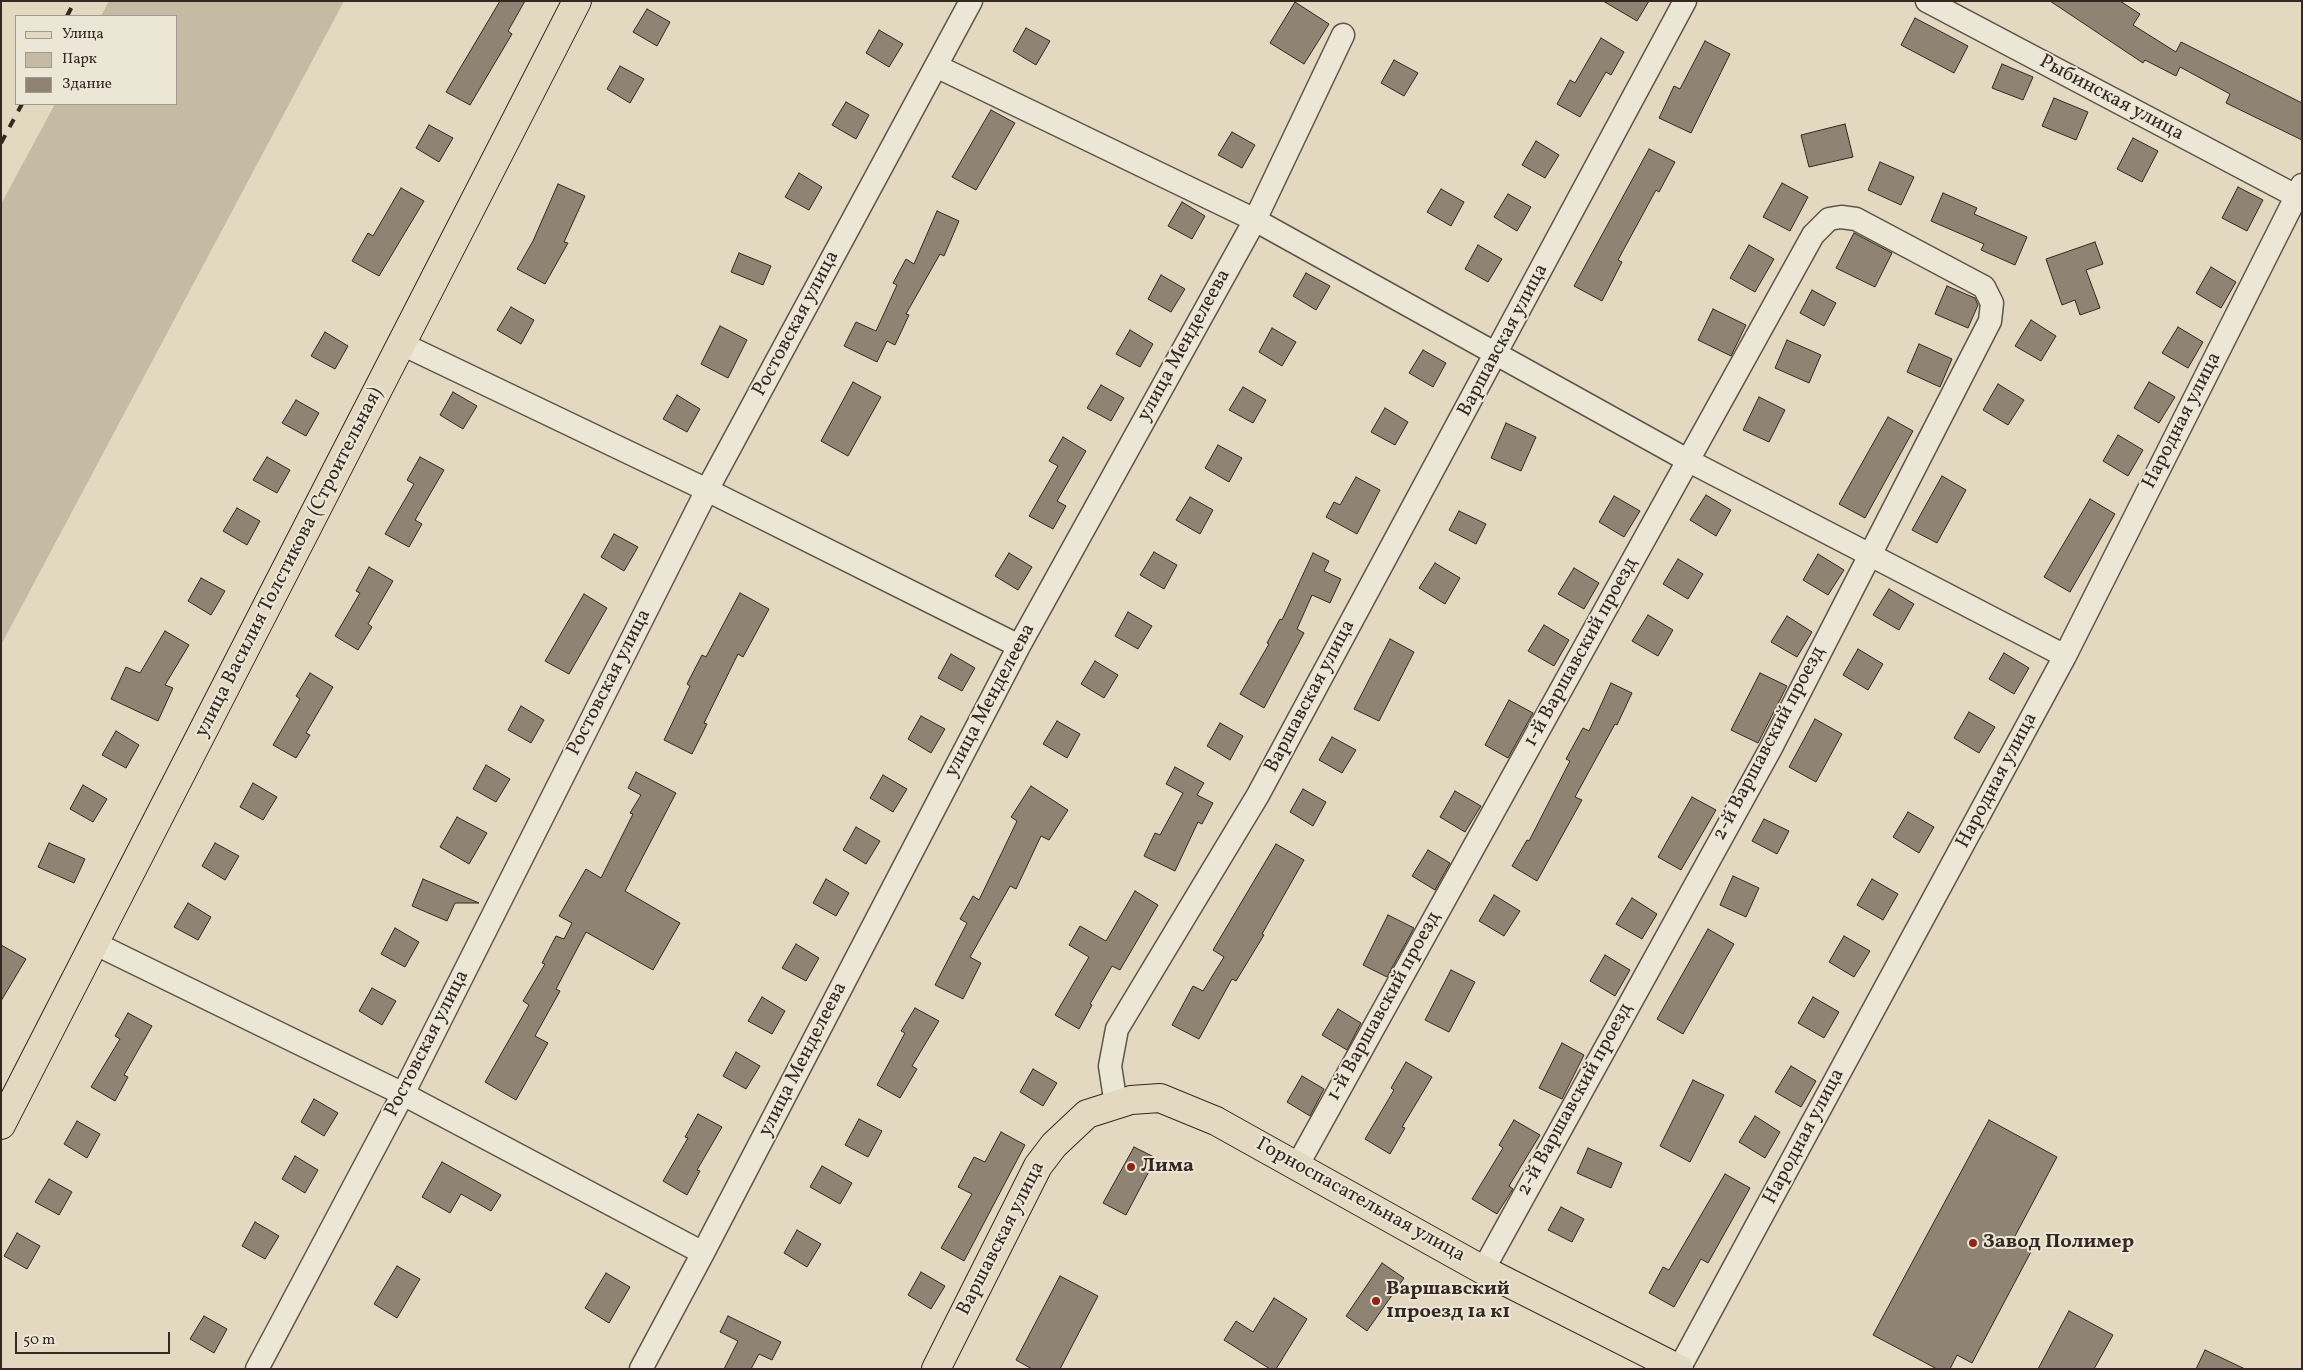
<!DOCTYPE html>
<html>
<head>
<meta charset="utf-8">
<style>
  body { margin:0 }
  #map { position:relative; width:2303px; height:1370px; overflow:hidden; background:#e2d9c0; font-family:Vollkorn,serif }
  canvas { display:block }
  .frame { position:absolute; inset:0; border:2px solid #352722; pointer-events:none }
  .legend { position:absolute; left:15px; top:15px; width:162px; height:90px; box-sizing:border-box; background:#ece6d6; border:1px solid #a39a8e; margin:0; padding:6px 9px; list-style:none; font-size:15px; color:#352722 }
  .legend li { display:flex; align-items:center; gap:10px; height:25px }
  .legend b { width:25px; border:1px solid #a39a8e }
  .scale { position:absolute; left:15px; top:1332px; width:155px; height:22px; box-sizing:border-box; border:2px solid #352722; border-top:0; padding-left:6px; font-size:15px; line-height:18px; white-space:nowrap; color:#352722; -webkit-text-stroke:4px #ece6d6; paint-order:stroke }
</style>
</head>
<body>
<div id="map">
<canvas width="2303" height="1370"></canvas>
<div class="frame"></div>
<ul class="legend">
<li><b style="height:6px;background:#e2d9c0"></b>Улица</li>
<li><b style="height:14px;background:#c5bba5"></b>Парк</li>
<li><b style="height:14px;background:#8f8474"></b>Здание</li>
</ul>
<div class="scale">50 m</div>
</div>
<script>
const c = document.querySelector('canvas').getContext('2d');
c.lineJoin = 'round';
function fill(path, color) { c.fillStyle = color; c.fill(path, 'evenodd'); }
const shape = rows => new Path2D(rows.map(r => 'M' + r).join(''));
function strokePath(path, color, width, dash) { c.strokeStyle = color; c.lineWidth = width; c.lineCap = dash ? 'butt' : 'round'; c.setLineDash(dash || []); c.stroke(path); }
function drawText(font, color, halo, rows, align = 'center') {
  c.font = font + ' Vollkorn,serif'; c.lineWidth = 4; c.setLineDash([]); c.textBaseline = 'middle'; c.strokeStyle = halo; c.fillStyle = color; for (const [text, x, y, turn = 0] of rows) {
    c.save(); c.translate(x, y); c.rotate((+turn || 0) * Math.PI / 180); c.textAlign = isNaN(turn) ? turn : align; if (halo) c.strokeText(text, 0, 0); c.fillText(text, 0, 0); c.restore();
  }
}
const green = shape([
  [109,1,344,1,1,645,1,204,55,104,176,104,176,16,101,16]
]);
const building = shape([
  [500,1,525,1,508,31,512,34,470,105,446,92,500,1],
  [1603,1,1649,1,1637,21,1603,1],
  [2050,1,2120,1,2140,14,2133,25,2176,52,2181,42,2302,103,2302,140,2226,103,2230,94,2180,67,2176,76,2145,60,2143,63,2050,1],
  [1295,2,1329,24,1304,64,1270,43,1295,2],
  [647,9,670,22,657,46,633,32,647,9],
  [1915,18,1968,46,1954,73,1901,45,1915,18],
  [1026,28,1050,41,1036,65,1013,51,1026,28],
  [879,30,903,44,889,67,866,53,879,30],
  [1601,38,1624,52,1611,75,1606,72,1580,117,1557,104,1570,80,1575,83,1601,38],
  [1705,41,1730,54,1691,133,1659,118,1674,86,1680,89,1705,41],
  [1394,60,1418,73,1404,96,1381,83,1394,60],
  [2002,64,2033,77,2023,100,1992,88,2002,64],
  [620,66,644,79,630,103,607,89,620,66],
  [2054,98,2088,112,2076,140,2042,126,2054,98],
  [846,102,869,115,856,139,832,125,846,102],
  [991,110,1015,123,976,190,952,177,991,110],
  [1845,124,1853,157,1809,167,1801,135,1845,124],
  [429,125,453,138,439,162,416,148,429,125],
  [1232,132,1255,145,1242,168,1218,155,1232,132],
  [2133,138,2158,151,2142,182,2117,169,2133,138],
  [1536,141,1559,155,1545,178,1522,165,1536,141],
  [1649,149,1675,162,1659,192,1656,190,1618,260,1622,262,1602,301,1574,286,1649,149],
  [1880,162,1914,177,1901,205,1868,190,1880,162],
  [799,173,822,187,809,210,785,197,799,173],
  [1782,183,1808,197,1790,231,1763,217,1782,183],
  [558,184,585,196,564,242,568,243,545,284,517,269,533,241,558,184],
  [2238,187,2263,200,2247,231,2222,218,2238,187],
  [401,188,424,201,379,276,352,261,368,233,373,236,401,188],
  [1441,189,1464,202,1451,226,1427,212,1441,189],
  [1943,193,1977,208,1974,214,2027,237,2015,265,1981,250,1984,244,1931,221,1943,193],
  [1508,194,1531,207,1517,231,1494,217,1508,194],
  [1182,202,1205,216,1192,239,1168,226,1182,202],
  [937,211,959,221,944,256,940,254,906,314,909,315,895,345,887,341,877,362,844,346,856,322,876,331,897,285,893,283,906,259,914,264,937,211],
  [1854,233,1892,253,1875,287,1836,268,1854,233],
  [2095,242,2103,264,2086,270,2100,308,2080,315,2075,300,2062,305,2046,259,2095,242],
  [1478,245,1502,259,1488,282,1465,269,1478,245],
  [1749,245,1774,259,1755,292,1730,278,1749,245],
  [739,253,771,266,763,285,731,272,739,253],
  [2211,267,2236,282,2221,308,2196,293,2211,267],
  [1306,273,1330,286,1316,310,1293,296,1306,273],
  [1161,275,1185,289,1171,312,1148,299,1161,275],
  [1947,286,1975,298,1978,305,1968,328,1935,314,1947,286],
  [1812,290,1836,303,1824,326,1800,313,1812,290],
  [511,307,534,320,521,344,497,330,511,307],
  [1713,309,1746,325,1731,356,1698,340,1713,309],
  [2031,320,2056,336,2041,361,2015,346,2031,320],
  [720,326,747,340,728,378,701,364,720,326],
  [2178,327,2203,342,2188,368,2162,353,2178,327],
  [1272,328,1296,342,1282,366,1259,352,1272,328],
  [1130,330,1153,344,1140,367,1116,354,1130,330],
  [325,332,348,346,335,369,311,356,325,332],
  [1787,340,1821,355,1809,383,1775,368,1787,340],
  [1919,344,1952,359,1940,387,1907,372,1919,344],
  [1423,350,1446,363,1433,387,1409,373,1423,350],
  [853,382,881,397,848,456,821,441,853,382],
  [2149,382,2175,397,2159,423,2134,408,2149,382],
  [1998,384,2024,400,2008,425,1983,410,1998,384],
  [1101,385,1124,398,1111,421,1087,408,1101,385],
  [1243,387,1266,400,1253,423,1229,410,1243,387],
  [453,392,477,406,463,429,440,415,453,392],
  [677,395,700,409,687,432,663,419,677,395],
  [1759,397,1785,410,1769,442,1743,430,1759,397],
  [296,400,319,413,306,436,282,423,296,400],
  [1385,408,1408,422,1395,445,1371,432,1385,408],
  [1888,417,1913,431,1865,518,1839,504,1888,417],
  [1506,423,1536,437,1521,471,1491,458,1506,423],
  [2118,435,2143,450,2128,476,2103,461,2118,435],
  [1063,437,1086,451,1057,501,1066,506,1053,529,1029,516,1058,466,1049,461,1063,437],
  [1218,445,1242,458,1229,482,1205,468,1218,445],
  [267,457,290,470,277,493,253,480,267,457],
  [420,457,444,470,415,520,422,524,409,547,385,534,414,484,407,480,420,457],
  [1942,476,1966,490,1937,543,1912,530,1942,476],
  [1356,477,1380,490,1357,534,1326,517,1334,502,1340,505,1356,477],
  [1706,495,1731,510,1716,536,1690,520,1706,495],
  [1614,496,1640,511,1624,537,1599,522,1614,496],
  [1190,497,1213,510,1200,534,1176,520,1190,497],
  [2090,499,2115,514,2070,592,2044,577,2090,499],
  [237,508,260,521,247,545,223,531,237,508],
  [1459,511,1486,524,1476,544,1449,530,1459,511],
  [614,534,638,547,624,571,601,557,614,534],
  [1154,552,1177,565,1164,589,1140,575,1154,552],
  [1009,553,1032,567,1018,590,995,576,1009,553],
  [1313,553,1329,561,1324,571,1341,579,1330,603,1312,595,1297,629,1304,633,1264,708,1240,694,1269,644,1267,643,1280,619,1282,620,1313,553],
  [1818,554,1844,570,1828,595,1803,580,1818,554],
  [1678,559,1703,574,1688,599,1663,584,1678,559],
  [1435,563,1460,578,1445,604,1419,588,1435,563],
  [369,567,393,581,368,624,372,627,358,650,335,636,360,593,356,591,369,567],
  [1574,568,1599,583,1584,609,1558,594,1574,568],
  [201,578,225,591,211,615,188,601,201,578],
  [1889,589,1914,604,1899,630,1873,615,1889,589],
  [740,593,769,609,743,657,738,654,704,723,707,724,692,754,664,740,690,686,687,684,702,655,706,657,740,593],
  [584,594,607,608,569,674,545,661,584,594],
  [1128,612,1152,626,1138,649,1115,636,1128,612],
  [1648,615,1673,630,1658,656,1632,641,1648,615],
  [1787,616,1812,632,1797,657,1771,642,1787,616],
  [1544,625,1569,640,1554,666,1528,651,1544,625],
  [165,631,189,645,165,685,173,688,158,721,111,699,126,667,140,673,165,631],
  [1390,639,1414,652,1379,721,1354,709,1390,639],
  [1858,649,1883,664,1868,690,1843,675,1858,649],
  [2004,653,2029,668,2014,694,1989,679,2004,653],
  [951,654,975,668,962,691,938,678,951,654],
  [1095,661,1118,675,1104,698,1081,684,1095,661],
  [310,673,333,687,306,733,310,735,296,758,273,745,300,699,296,696,310,673],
  [1760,673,1787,686,1758,743,1731,730,1760,673],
  [1611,683,1632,693,1617,725,1615,724,1575,797,1582,800,1537,881,1512,866,1527,840,1529,841,1570,761,1566,759,1583,728,1589,731,1611,683],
  [1509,700,1533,713,1508,758,1485,745,1509,700],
  [521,706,544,720,531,743,508,730,521,706],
  [1969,712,1995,727,1979,753,1954,738,1969,712],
  [921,716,945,729,931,753,908,739,921,716],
  [1815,719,1842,734,1816,782,1789,767,1815,719],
  [1057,721,1080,734,1067,758,1043,744,1057,721],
  [1220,723,1243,736,1230,760,1207,746,1220,723],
  [116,731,139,745,126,768,102,755,116,731],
  [1332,737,1356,750,1342,773,1319,760,1332,737],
  [486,765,510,779,496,802,473,789,486,765],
  [1175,767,1204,783,1197,795,1213,803,1202,824,1198,822,1175,871,1144,856,1155,833,1160,835,1183,793,1166,784,1175,767],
  [636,772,676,793,625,891,680,923,653,970,586,932,556,989,560,991,535,1036,548,1043,516,1100,485,1082,529,1005,523,1001,545,964,542,963,556,936,564,939,572,923,559,916,586,869,601,878,633,814,630,813,641,795,628,788,636,772],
  [883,775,907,789,893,812,870,798,883,775],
  [253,783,277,797,263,820,240,807,253,783],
  [83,785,107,799,93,822,70,809,83,785],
  [1031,786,1068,810,1049,840,1041,836,1016,889,1010,886,970,957,981,963,963,999,935,985,967,923,960,919,973,896,979,900,1017,821,1011,817,1031,786],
  [1303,789,1326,802,1313,826,1290,812,1303,789],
  [1455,791,1481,806,1465,832,1440,817,1455,791],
  [1692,797,1716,810,1681,870,1658,857,1692,797],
  [1908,812,1934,827,1919,853,1893,837,1908,812],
  [457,817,487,833,469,864,440,847,457,817],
  [1764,819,1789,831,1777,854,1752,841,1764,819],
  [856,827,880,841,866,864,843,850,856,827],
  [49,843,85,859,74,883,38,867,49,843],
  [215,843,239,856,225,880,202,866,215,843],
  [1276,844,1304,860,1262,934,1264,935,1236,981,1232,979,1199,1039,1172,1025,1193,986,1203,991,1224,957,1213,950,1276,844],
  [1428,850,1450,863,1435,890,1412,876,1428,850],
  [1733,876,1759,888,1746,917,1720,905,1733,876],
  [423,879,479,903,455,903,447,921,412,906,423,879],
  [826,879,849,893,836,916,813,903,826,879],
  [1872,879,1898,894,1883,920,1857,905,1872,879],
  [1135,891,1158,905,1120,970,1112,966,1090,1004,1092,1005,1079,1029,1055,1015,1089,957,1069,945,1080,926,1106,941,1135,891],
  [1494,895,1520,911,1504,936,1479,921,1494,895],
  [1632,898,1657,914,1642,939,1616,924,1632,898],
  [188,903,211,917,198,940,174,927,188,903],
  [1388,915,1414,928,1387,977,1363,965,1388,915],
  [395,928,419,942,405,967,381,954,395,928],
  [1708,929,1734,944,1683,1034,1657,1019,1708,929],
  [1844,936,1870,951,1854,977,1829,962,1844,936],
  [796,944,819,958,806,981,782,968,796,944],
  [1,945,26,959,1,1001,1,945],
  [1605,955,1630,970,1615,996,1590,981,1605,955],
  [1451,970,1475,982,1449,1032,1425,1020,1451,970],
  [372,988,396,1001,382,1025,359,1011,372,988],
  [762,997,785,1011,772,1034,748,1021,762,997],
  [1813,997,1839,1012,1824,1038,1798,1023,1813,997],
  [915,1008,939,1021,912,1066,917,1069,900,1098,877,1085,905,1033,901,1031,915,1008],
  [1338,1009,1361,1023,1347,1050,1322,1035,1338,1009],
  [128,1013,152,1026,124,1075,128,1077,115,1101,91,1087,120,1039,115,1036,128,1013],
  [1562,1043,1584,1055,1562,1099,1539,1088,1562,1043],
  [736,1052,760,1066,746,1089,723,1076,736,1052],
  [1406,1062,1432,1077,1402,1127,1405,1128,1390,1154,1365,1139,1394,1090,1391,1088,1406,1062],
  [1791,1066,1816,1081,1801,1107,1775,1092,1791,1066],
  [1033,1069,1057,1083,1043,1106,1020,1092,1033,1069],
  [1302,1076,1324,1089,1310,1116,1287,1102,1302,1076],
  [1693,1080,1724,1095,1690,1162,1660,1146,1693,1080],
  [314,1099,338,1113,324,1136,301,1122,314,1099],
  [698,1114,722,1127,697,1170,700,1171,687,1195,663,1181,688,1138,685,1137,698,1114],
  [1755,1116,1780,1132,1765,1158,1739,1142,1755,1116],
  [859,1119,882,1131,868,1157,845,1145,859,1119],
  [1514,1120,1540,1135,1509,1186,1513,1189,1497,1214,1472,1199,1503,1148,1499,1145,1514,1120],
  [1989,1120,2057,1157,2014,1238,2033,1248,1972,1363,1957,1355,1950,1369,1937,1369,1873,1335,1989,1120],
  [77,1121,100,1134,87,1158,64,1144,77,1121],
  [1001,1132,1025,1145,964,1261,941,1248,972,1194,958,1187,974,1157,985,1162,1001,1132],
  [1134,1147,1156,1158,1126,1215,1103,1203,1134,1147],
  [1588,1148,1622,1163,1611,1188,1577,1173,1588,1148],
  [295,1156,318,1170,305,1193,282,1179,295,1156],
  [442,1162,501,1195,491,1211,461,1194,450,1213,422,1197,442,1162],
  [822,1166,852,1183,840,1204,810,1187,822,1166],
  [1725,1174,1750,1188,1708,1263,1701,1259,1674,1307,1649,1293,1663,1267,1669,1270,1725,1174],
  [49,1179,72,1192,59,1215,35,1202,49,1179],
  [1561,1207,1584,1219,1572,1242,1548,1230,1561,1207],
  [255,1222,279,1236,265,1259,242,1246,255,1222],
  [797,1230,821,1244,807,1267,784,1253,797,1230],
  [17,1233,40,1246,27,1269,4,1256,17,1233],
  [1382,1263,1404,1278,1367,1331,1346,1316,1382,1263],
  [397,1266,420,1279,397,1318,374,1304,397,1266],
  [921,1272,945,1286,931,1309,908,1295,921,1272],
  [606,1273,630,1287,609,1323,585,1308,606,1273],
  [1060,1276,1098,1296,1060,1369,1032,1369,1016,1360,1060,1276],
  [1274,1298,1307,1319,1276,1369,1270,1369,1224,1340,1236,1321,1253,1332,1274,1298],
  [2069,1311,2113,1335,2094,1369,2038,1369,2069,1311],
  [204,1316,227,1329,214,1353,190,1339,204,1316],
  [728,1316,781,1342,772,1360,759,1354,751,1369,724,1369,738,1341,720,1332,728,1316],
  [2205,1350,2245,1369,2196,1369,2205,1350]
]);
const minor = shape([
  [1927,1,2296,196],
  [936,66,1255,220,1689,461,2065,656],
  [402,344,707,490,1019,646],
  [96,944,403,1094,703,1253],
  [1116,1105,1110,1066,1117,1029,1258,795,1685,1],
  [1297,1166,1813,235,1829,219,1841,217,1856,219,1984,287,1992,303,1990,321,1771,748,1483,1270],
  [257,1369,403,1094,707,490,971,1],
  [641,1369,703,1253,1019,646,1255,220,1343,35],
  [1679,1369,2065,656,2302,185]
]);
const major = shape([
  [1,1125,577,1],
  [936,1369,1038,1166,1054,1145,1087,1114,1131,1100,1160,1098,1216,1121,1483,1270,1679,1369]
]);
const rail = shape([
  [67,16,75,1],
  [1,143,22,104]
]);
const markers = [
  [1131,1167,5,"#8f2418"],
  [1973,1243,5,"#8f2418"],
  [1376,1301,5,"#8f2418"]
];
const streetNames = [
  ["Рыбинская улица",2111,99,28],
  ["Ростовская улица",797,324,-62],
  ["Варшавская улица",1504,341,-62],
  ["улица Менделеева",1185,346,-61],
  ["Народная улица",2183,421,-63],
  ["улица Василия Толстикова (Строительная)",290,563,-63],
  ["1-й Варшавский проезд",1582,653,-61],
  ["Ростовская улица",610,683,-63],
  ["Варшавская улица",1311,697,-62],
  ["улица Менделеева",991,701,-62],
  ["2-й Варшавский проезд",1770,744,-62],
  ["Народная улица",1998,781,-62],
  ["1-й Варшавский проезд",1385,1007,-61],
  ["Ростовская улица",428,1044,-63],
  ["улица Менделеева",804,1060,-63],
  ["2-й Варшавский проезд",1576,1100,-61],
  ["Народная улица",1805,1137,-62],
  ["Горноспасательная улица",1360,1201,29],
  ["Варшавская улица",1002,1239,-63]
];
const poiNames = [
  ["Лима",1141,1167],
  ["Завод Полимер",1983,1243],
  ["Варшавский",1386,1290],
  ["1проезд 1а к1",1386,1313]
];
fill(green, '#c5bba5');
fill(building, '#8f8474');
strokePath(building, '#352722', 1);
strokePath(minor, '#60544a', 25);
strokePath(major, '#352722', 30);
strokePath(minor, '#ece6d6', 22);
strokePath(major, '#e2d9c0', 28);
strokePath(rail, '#352722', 4, [9, 9]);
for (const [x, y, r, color] of markers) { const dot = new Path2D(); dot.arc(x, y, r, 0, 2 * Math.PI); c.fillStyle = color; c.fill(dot); strokePath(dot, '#ece6d6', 2); }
drawText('20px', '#352722', '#ece6d6', streetNames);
drawText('bold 20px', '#352722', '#ece6d6', poiNames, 'left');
</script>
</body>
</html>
